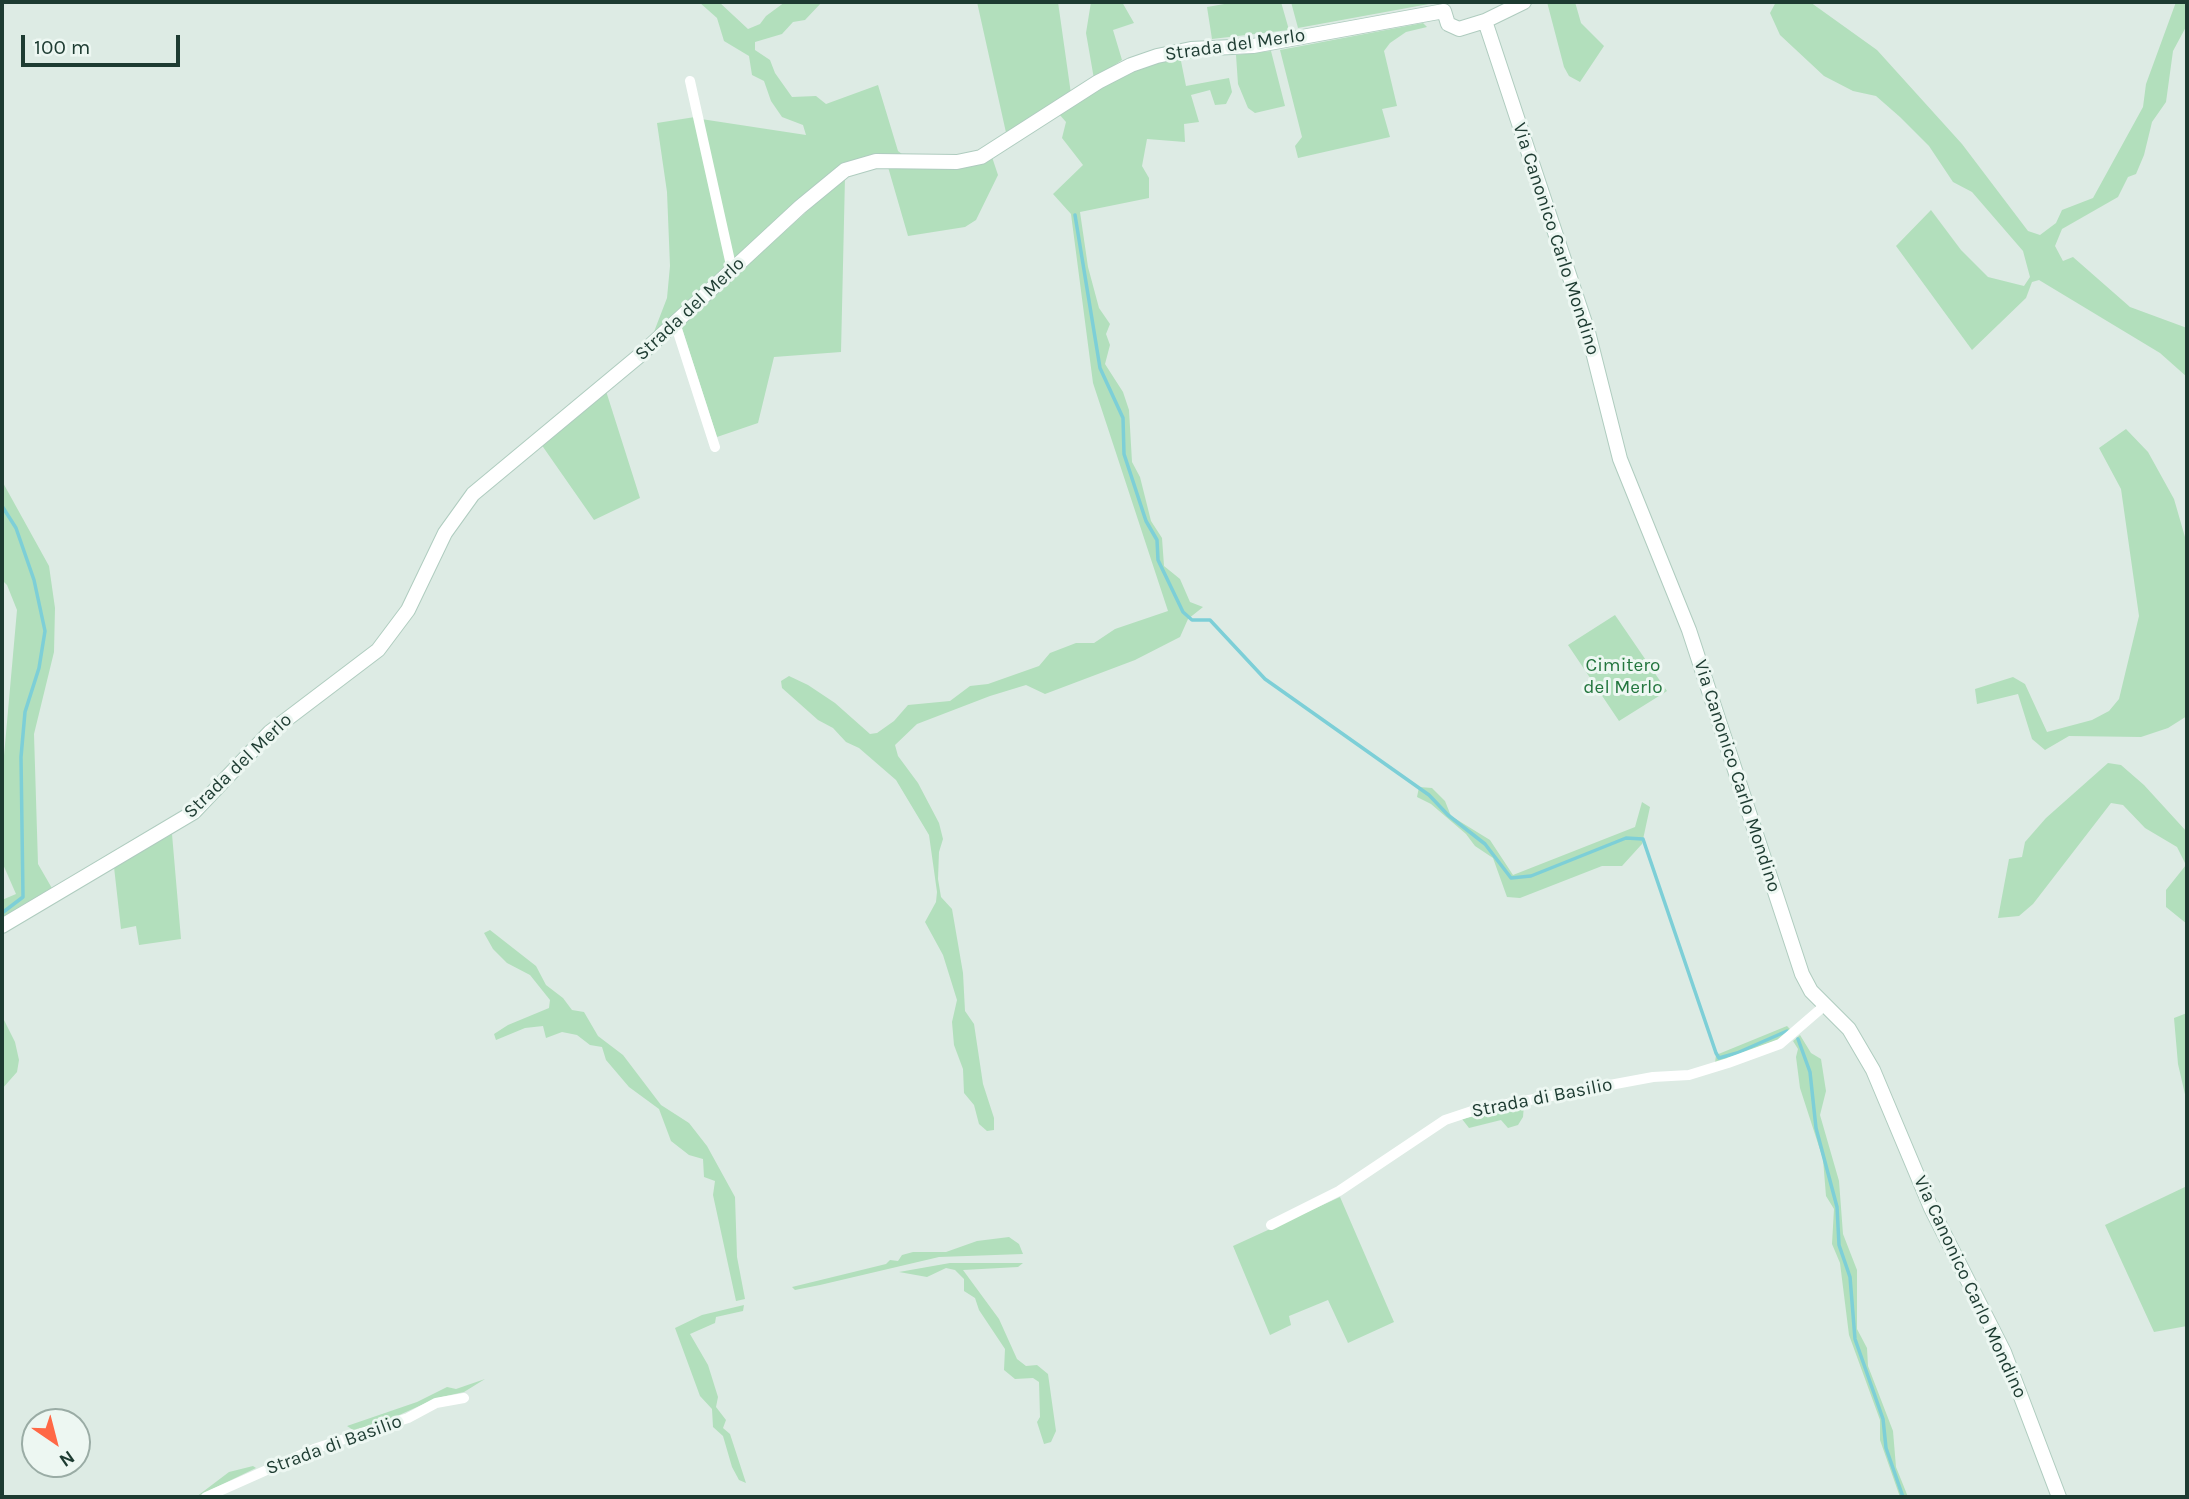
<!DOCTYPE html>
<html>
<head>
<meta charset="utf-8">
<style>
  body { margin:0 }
  #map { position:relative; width:2189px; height:1499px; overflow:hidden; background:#ddebe4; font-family:Karla,sans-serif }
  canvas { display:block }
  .frame { position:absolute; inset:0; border:4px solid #1d3b31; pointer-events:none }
  .north { position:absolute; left:21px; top:1408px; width:70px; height:70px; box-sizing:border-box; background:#edf7f2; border:2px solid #9aaca5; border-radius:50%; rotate:145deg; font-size:19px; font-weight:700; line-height:28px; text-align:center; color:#1d3b31 }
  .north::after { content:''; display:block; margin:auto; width:24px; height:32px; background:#ff6846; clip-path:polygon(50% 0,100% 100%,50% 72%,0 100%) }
  .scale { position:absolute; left:21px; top:35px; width:159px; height:32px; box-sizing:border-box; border:4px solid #1d3b31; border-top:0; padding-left:9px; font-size:21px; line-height:24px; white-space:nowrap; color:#1d3b31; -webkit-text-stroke:5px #edf7f2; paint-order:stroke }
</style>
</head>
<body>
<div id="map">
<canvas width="2189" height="1499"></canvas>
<div class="frame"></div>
<div class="north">N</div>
<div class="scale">100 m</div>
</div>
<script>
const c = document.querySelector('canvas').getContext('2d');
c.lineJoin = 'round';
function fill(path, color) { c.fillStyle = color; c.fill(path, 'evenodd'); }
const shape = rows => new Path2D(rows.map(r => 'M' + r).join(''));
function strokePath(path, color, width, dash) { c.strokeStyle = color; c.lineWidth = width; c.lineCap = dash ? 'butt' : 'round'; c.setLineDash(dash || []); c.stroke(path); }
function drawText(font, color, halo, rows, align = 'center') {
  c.font = font + ' Karla,sans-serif'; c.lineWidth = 6; c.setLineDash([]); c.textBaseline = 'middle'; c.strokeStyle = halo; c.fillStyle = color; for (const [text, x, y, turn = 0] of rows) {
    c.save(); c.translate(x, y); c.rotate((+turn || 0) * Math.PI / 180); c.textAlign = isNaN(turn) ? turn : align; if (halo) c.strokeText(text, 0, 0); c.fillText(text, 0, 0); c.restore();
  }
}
const green = shape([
  [699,2,719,2,748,29,760,24,766,16,785,2,822,2,805,20,793,22,782,34,755,42,755,50,770,60,775,73,792,97,816,96,826,104,878,85,898,151,906,157,865,157,841,166,734,262,701,119,806,135,803,125,782,117,771,101,764,81,752,75,749,56,724,41,717,18],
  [977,2,1058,2,1071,94,1007,137],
  [1091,2,1122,2,1134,23,1113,30,1122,60,1094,79,1086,33],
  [1236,2,1281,2,1289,30,1212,39,1207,7],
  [1291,2,1428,2,1429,4,1298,28],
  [1547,2,1575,2,1581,23,1604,46,1580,82,1569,76,1564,67],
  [1776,2,1810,2,1877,50,1962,144,2028,231,2040,235,2056,223,2062,210,2093,198,2143,107,2146,84,2176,2,2187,2,2187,25,2173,51,2166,102,2152,122,2144,155,2136,174,2128,177,2118,197,2062,229,2055,246,2063,261,2073,257,2130,307,2187,328,2187,377,2160,353,2039,280,2032,282,2026,298,1972,350,1896,246,1931,210,1961,250,1988,277,2024,286,2030,277,2023,251,1972,192,1953,182,1929,146,1900,117,1876,96,1853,91,1824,76,1780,35,1770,13],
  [1423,23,1427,27,1406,32,1390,43,1384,51,1397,106,1382,109,1390,137,1298,158,1295,146,1302,137,1280,50],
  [1271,51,1285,106,1255,113,1248,108,1238,84,1236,55],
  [1203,53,1202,56,1181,61,1186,86,1229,78,1232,92,1226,104,1215,105,1210,90,1191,95,1199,122,1184,124,1185,142,1147,139,1142,166,1149,178,1149,198,1080,212,1088,267,1099,308,1110,324,1106,334,1110,345,1105,364,1123,392,1129,410,1132,462,1140,477,1151,521,1162,538,1164,566,1180,579,1190,602,1203,607,1188,619,1180,637,1135,660,1045,694,1026,685,990,696,917,724,895,745,898,756,918,783,939,823,943,839,939,852,938,879,941,897,952,909,963,973,965,1011,974,1024,983,1084,994,1118,994,1130,987,1131,979,1124,974,1105,964,1093,963,1069,954,1045,952,1022,957,1000,943,955,925,922,936,902,937,892,929,835,896,780,859,748,846,742,833,728,818,720,782,688,781,681,789,676,808,685,835,703,870,734,877,733,894,721,908,705,950,701,970,686,988,684,1039,666,1050,653,1076,643,1094,643,1115,629,1168,611,1093,383,1071,214,1053,194,1083,165,1062,138,1066,122,1059,114,1108,81,1146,64],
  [695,117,728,267,652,337,667,298,670,266,667,192,657,123],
  [992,157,998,175,976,220,965,227,908,236,888,167],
  [845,177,841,352,774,357,758,423,717,437,681,325],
  [606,391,640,498,594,520,541,444],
  [2126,429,2148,452,2174,499,2187,544,2187,716,2168,728,2141,737,2069,736,2045,750,2032,739,2018,694,1977,704,1975,689,2013,677,2025,684,2047,732,2092,720,2109,711,2119,699,2139,616,2121,489,2099,448],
  [2,481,49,566,55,608,54,652,34,734,38,864,53,890,2,919,2,900,16,894,2,862,2,778,17,610,7,585,2,580],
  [1615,615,1667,691,1619,721,1568,645],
  [2108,763,2121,765,2144,785,2187,832,2187,924,2166,907,2166,890,2186,865,2177,847,2145,828,2123,805,2111,803,2033,904,2019,916,1998,918,2009,859,2022,857,2025,842,2046,818],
  [1419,787,1432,788,1445,801,1451,816,1490,840,1513,875,1635,827,1642,802,1650,807,1642,844,1622,866,1602,866,1520,898,1507,897,1493,858,1475,846,1466,834,1431,804,1417,797],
  [172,834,181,939,139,945,136,926,121,929,114,867],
  [490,930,536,966,546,985,563,998,572,1010,584,1012,598,1036,623,1055,661,1105,689,1123,707,1146,735,1197,737,1257,745,1299,736,1301,713,1195,715,1181,704,1177,703,1159,689,1155,671,1141,659,1109,629,1087,606,1060,602,1047,590,1045,577,1035,562,1032,546,1038,543,1026,525,1028,496,1040,494,1034,508,1025,549,1008,550,1000,530,975,507,963,493,949,484,933],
  [2187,1013,2187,1103,2178,1064,2174,1018],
  [2,1016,15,1042,19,1060,17,1072,2,1089],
  [1787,1026,1792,1031,1783,1038,1715,1063,1716,1055],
  [1800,1035,1811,1053,1821,1059,1826,1091,1820,1115,1839,1181,1843,1234,1857,1270,1857,1329,1867,1348,1868,1366,1893,1431,1896,1467,1908,1497,1900,1497,1880,1440,1880,1420,1849,1335,1840,1263,1832,1244,1834,1209,1826,1196,1823,1159,1800,1088,1796,1057,1798,1049,1793,1041],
  [1524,1105,1523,1117,1518,1125,1508,1128,1501,1120,1469,1128,1462,1119],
  [2187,1186,2187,1326,2154,1332,2105,1225],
  [1340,1197,1394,1322,1348,1343,1328,1300,1289,1316,1291,1325,1270,1335,1233,1246],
  [1009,1237,1019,1244,1023,1254,939,1257,820,1285,795,1290,792,1287,886,1264,890,1260,898,1261,902,1255,913,1252,946,1252,977,1241],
  [950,1263,1023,1263,1018,1267,963,1270,999,1319,1017,1359,1026,1366,1037,1365,1048,1374,1056,1431,1051,1442,1044,1444,1037,1422,1040,1417,1039,1382,1033,1378,1015,1379,1004,1370,1005,1349,979,1310,975,1298,964,1291,964,1279,955,1270,946,1268,927,1277,899,1272],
  [744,1305,743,1311,716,1317,715,1323,690,1334,708,1365,718,1397,716,1407,726,1420,723,1428,730,1434,746,1483,739,1480,732,1467,723,1436,713,1427,712,1409,700,1396,675,1328,702,1315],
  [485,1379,464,1392,437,1398,386,1421,353,1430,347,1426,417,1402,447,1387,456,1389],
  [253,1466,256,1468,196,1497,229,1472]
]);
const stream = shape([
  [1075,215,1100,368,1123,418,1124,454,1146,521,1157,540,1158,560,1183,612,1192,620,1210,620,1265,679,1429,795,1448,815,1485,844,1511,878,1531,876,1626,838,1643,839,1716,1053,1719,1058,1737,1053,1787,1031],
  [2,506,16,528,34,580,45,631,39,668,25,712,21,757,23,897,2,913],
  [1798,1039,1810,1072,1816,1128,1837,1207,1839,1245,1850,1277,1855,1339,1883,1419,1886,1448,1903,1497]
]);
const street = shape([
  [690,81,732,270],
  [675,323,715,447],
  [1271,1225,1339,1191,1445,1120,1475,1110,1653,1077,1689,1075,1728,1063,1780,1044,1824,1006],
  [206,1497,314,1449,408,1418,436,1403,464,1398]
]);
const secondary = shape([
  [1485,21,1588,332,1620,459,1689,630,1802,974,1811,991,1849,1029,1873,1070,1931,1208,2004,1352,2059,1497],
  [2,926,194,812,270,732,378,650,408,610,445,533,473,494,639,356,800,207,845,170,876,161,957,162,981,157,1098,82,1131,65,1157,56,1191,49,1253,46,1444,11,1448,24,1459,29,1485,21,1524,2]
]);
const streetNames = [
  ["Strada del Merlo",1235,45,-8],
  ["Via Canonico Carlo Mondino",1556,239,72],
  ["Strada del Merlo",690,309,-43],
  ["Strada del Merlo",238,766,-44],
  ["Via Canonico Carlo Mondino",1737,776,72],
  ["Strada di Basilio",1542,1098,-11],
  ["Via Canonico Carlo Mondino",1970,1287,65],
  ["Strada di Basilio",334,1445,-20]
];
const parkNames = [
  ["Cimitero",1623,666],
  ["del Merlo",1623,688]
];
fill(green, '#b2dfbc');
strokePath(stream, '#7dcfd7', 3.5);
strokePath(secondary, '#afccbf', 16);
strokePath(street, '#fff', 10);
strokePath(secondary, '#fff', 14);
drawText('19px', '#1d3b31', '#edf7f2', streetNames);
drawText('19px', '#23763e', '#edf7f2', parkNames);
</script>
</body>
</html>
